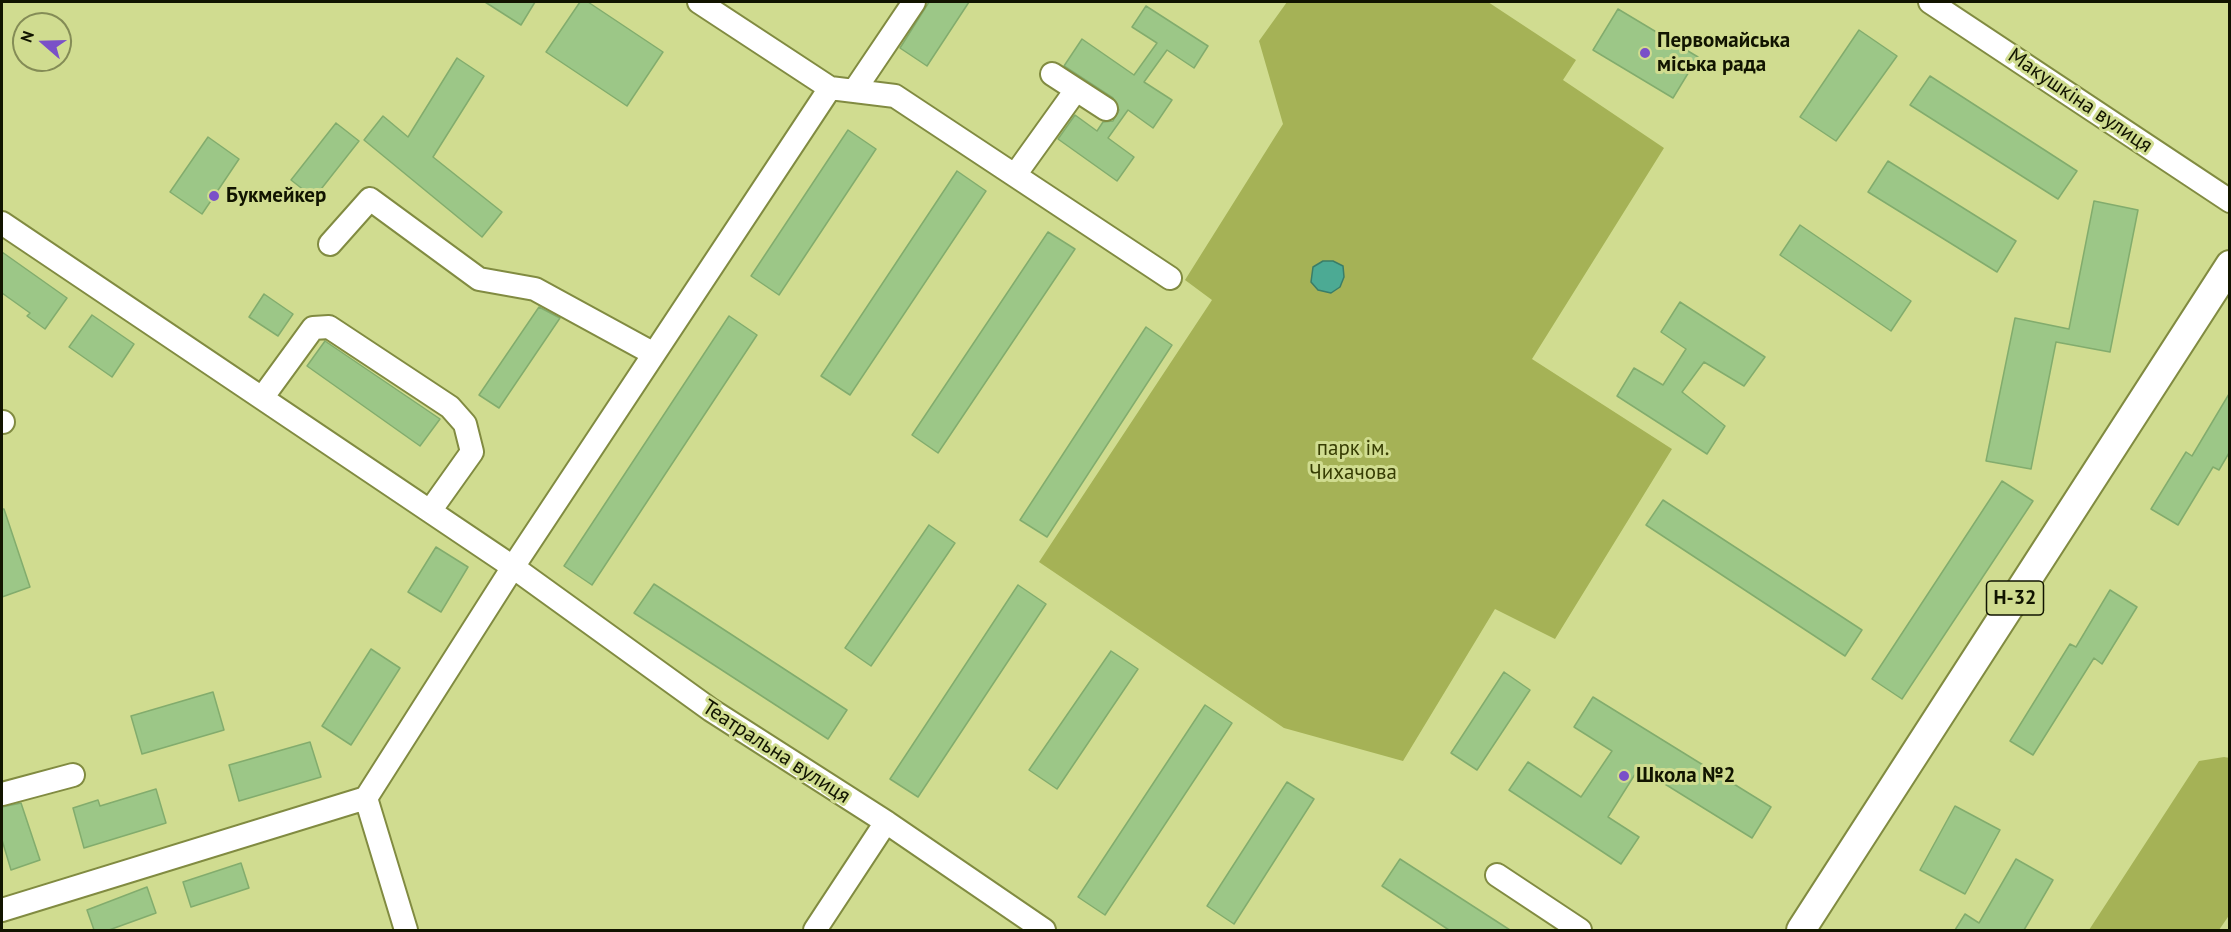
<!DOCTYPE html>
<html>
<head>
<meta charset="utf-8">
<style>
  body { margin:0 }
  #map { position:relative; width:2231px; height:932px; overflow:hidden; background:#d0dc90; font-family:"PT Sans",sans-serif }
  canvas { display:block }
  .frame { position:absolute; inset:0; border:3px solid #111400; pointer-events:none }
  .north { position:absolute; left:12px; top:12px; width:60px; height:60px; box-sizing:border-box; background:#d0dc90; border:2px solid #848c56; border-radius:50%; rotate:290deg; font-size:16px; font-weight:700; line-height:24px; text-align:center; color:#111400 }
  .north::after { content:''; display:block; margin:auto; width:21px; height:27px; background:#7a50c8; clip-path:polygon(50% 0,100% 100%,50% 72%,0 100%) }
</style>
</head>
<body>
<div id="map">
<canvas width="2231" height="932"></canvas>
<div class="frame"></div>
<div class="north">N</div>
</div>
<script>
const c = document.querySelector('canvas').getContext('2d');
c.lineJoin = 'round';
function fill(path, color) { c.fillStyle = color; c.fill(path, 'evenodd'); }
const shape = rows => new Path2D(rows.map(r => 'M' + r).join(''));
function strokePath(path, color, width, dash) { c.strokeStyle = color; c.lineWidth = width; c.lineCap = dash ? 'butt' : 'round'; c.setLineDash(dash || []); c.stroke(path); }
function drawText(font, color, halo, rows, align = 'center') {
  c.font = font + ' "PT Sans",sans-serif'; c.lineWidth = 6; c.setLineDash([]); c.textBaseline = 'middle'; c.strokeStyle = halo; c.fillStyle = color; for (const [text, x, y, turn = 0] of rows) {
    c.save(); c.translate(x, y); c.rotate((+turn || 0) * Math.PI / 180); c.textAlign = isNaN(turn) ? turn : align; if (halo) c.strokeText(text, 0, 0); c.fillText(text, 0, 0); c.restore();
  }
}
const green = shape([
  [1287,2,1488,2,1576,60,1563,80,1664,148,1532,359,1672,449,1555,639,1495,609,1403,761,1284,728,1039,562,1212,300,1185,280,1283,124,1259,41],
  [2224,757,2230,758,2230,914,2219,930,2089,930,2199,761]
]);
const water = shape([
  [1323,261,1333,261,1343,266,1344,277,1340,287,1331,293,1318,290,1311,282,1313,267,1323,261]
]);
const building = shape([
  [485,2,535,2,521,25,485,2],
  [580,2,588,2,663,52,627,106,546,52,580,2],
  [929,2,969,2,927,66,900,48,929,2],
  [1146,6,1208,46,1194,68,1167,50,1144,82,1172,100,1153,128,1128,110,1108,138,1134,157,1117,181,1058,139,1075,115,1097,131,1103,122,1113,121,1119,110,1113,98,1064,66,1082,39,1134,75,1157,43,1132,27,1146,6],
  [1618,9,1698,57,1673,98,1593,50,1618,9],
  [1859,30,1897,56,1836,141,1800,117,1859,30],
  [457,58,484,76,433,157,502,212,482,237,364,140,383,116,408,137,457,58],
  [1930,76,2077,171,2058,199,1910,105,1930,76],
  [336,123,359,141,314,198,291,180,336,123],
  [848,130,876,149,779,295,751,276,848,130],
  [208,137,239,159,202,214,170,192,208,137],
  [1888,161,2016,241,1997,272,1868,192,1888,161],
  [957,171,986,191,850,395,821,376,957,171],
  [2094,201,2138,210,2110,352,2056,342,2031,469,1986,461,2015,318,2069,329,2094,201],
  [1800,225,1911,301,1891,331,1780,255,1800,225],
  [1048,232,1075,249,938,453,912,435,1048,232],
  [2,252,67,298,45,329,27,316,30,313,2,293,2,252],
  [264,294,293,314,278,336,249,317,264,294],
  [1680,302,1765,357,1744,386,1704,362,1682,392,1725,426,1707,454,1617,396,1634,368,1663,385,1686,349,1661,332,1680,302],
  [539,307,560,318,499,408,479,395,539,307],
  [92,315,134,344,112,377,69,347,92,315],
  [729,316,757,335,592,585,564,566,729,316],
  [1146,327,1172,345,1047,537,1020,520,1146,327],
  [325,341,440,419,420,446,307,366,325,341],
  [2229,394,2229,453,2219,470,2213,467,2178,525,2151,509,2186,452,2192,456,2229,394],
  [2002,481,2033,501,1902,699,1872,679,2002,481],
  [1663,500,1862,630,1845,656,1646,525,1663,500],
  [2,509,4,509,30,587,2,597,2,509],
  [929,525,955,543,871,666,845,648,929,525],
  [436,547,468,567,441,612,408,592,436,547],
  [654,584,847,710,828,739,634,613,654,584],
  [1018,585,1046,604,918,797,890,779,1018,585],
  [2110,590,2137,607,2102,664,2094,658,2033,755,2010,741,2070,644,2076,647,2110,590],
  [371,649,400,668,351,745,322,726,371,649],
  [1111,651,1138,669,1057,789,1029,770,1111,651],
  [1504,672,1530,690,1477,770,1451,753,1504,672],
  [213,692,224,730,142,754,131,716,213,692],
  [1593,697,1771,807,1752,838,1639,768,1608,817,1639,837,1621,864,1509,790,1528,762,1581,797,1612,751,1574,727,1593,697],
  [1205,705,1232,723,1105,915,1078,897,1205,705],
  [310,742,321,777,239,801,229,765,310,742],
  [1287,782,1314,799,1234,924,1207,906,1287,782],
  [156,789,166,823,84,848,73,808,98,800,100,806,156,789],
  [21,803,40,860,11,870,2,840,2,807,21,803],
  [1955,806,2000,830,1965,894,1920,870,1955,806],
  [1400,859,1510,930,1449,930,1382,886,1400,859],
  [2016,859,2053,880,2024,930,1955,930,1965,914,1979,923,2016,859],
  [241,863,249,888,191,907,183,882,241,863],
  [147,887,156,913,109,930,94,930,87,910,147,887]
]);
const minor = shape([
  [699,2,830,88,895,96,1170,278],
  [1930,2,2230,201],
  [1052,74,1106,109],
  [854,91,914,2],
  [1015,175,1076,90],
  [2,223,513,567,711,710,886,822,1044,930],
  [330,244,370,199,479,279,535,289,654,354],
  [262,398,313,328,329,327,450,407,465,424,472,452,430,511],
  [2,422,3,422],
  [2,794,73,775],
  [366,798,406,930],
  [1497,875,1580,930],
  [2,910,366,798,513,567,830,88],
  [815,930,886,822]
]);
const major = shape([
  [1801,930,2230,265]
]);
const markers = [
  [1645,53,6,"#7a50c8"],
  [214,196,6,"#7a50c8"],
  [1624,776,6,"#7a50c8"]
];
const shields = [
  [2015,598,57]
];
const shieldNames = [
  ["Н-32",2015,598]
];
const poiNames = [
  ["Первомайська",1657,41],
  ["міська рада",1657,65],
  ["Букмейкер",226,196],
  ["Школа №2",1636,776]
];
const streetNames = [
  ["Макушкіна вулиця",2080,101,34],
  ["Театральна вулиця",776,752,33]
];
const parkNames = [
  ["парк ім.",1353,449],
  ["Чихачова",1353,473]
];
fill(green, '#a5b256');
fill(water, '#4caa94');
strokePath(water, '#3a7d68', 1.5);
fill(building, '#9cc787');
strokePath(building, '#82ac6d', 1.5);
strokePath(minor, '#818b41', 26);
strokePath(major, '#818b41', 32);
strokePath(minor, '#fff', 22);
strokePath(major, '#fff', 28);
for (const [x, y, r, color] of markers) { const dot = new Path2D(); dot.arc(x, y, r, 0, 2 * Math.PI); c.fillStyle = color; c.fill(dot); strokePath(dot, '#d0dc90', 2); }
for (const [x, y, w] of shields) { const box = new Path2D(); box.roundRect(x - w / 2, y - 17, w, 34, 4.5); c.fillStyle = '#d0dc90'; c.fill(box); strokePath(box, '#111400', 1.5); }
drawText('bold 20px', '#111400', null, shieldNames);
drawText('bold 21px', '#111400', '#d0dc90', poiNames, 'left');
drawText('21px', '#111400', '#d0dc90', streetNames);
drawText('21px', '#373d03', '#d0dc90', parkNames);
</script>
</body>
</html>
